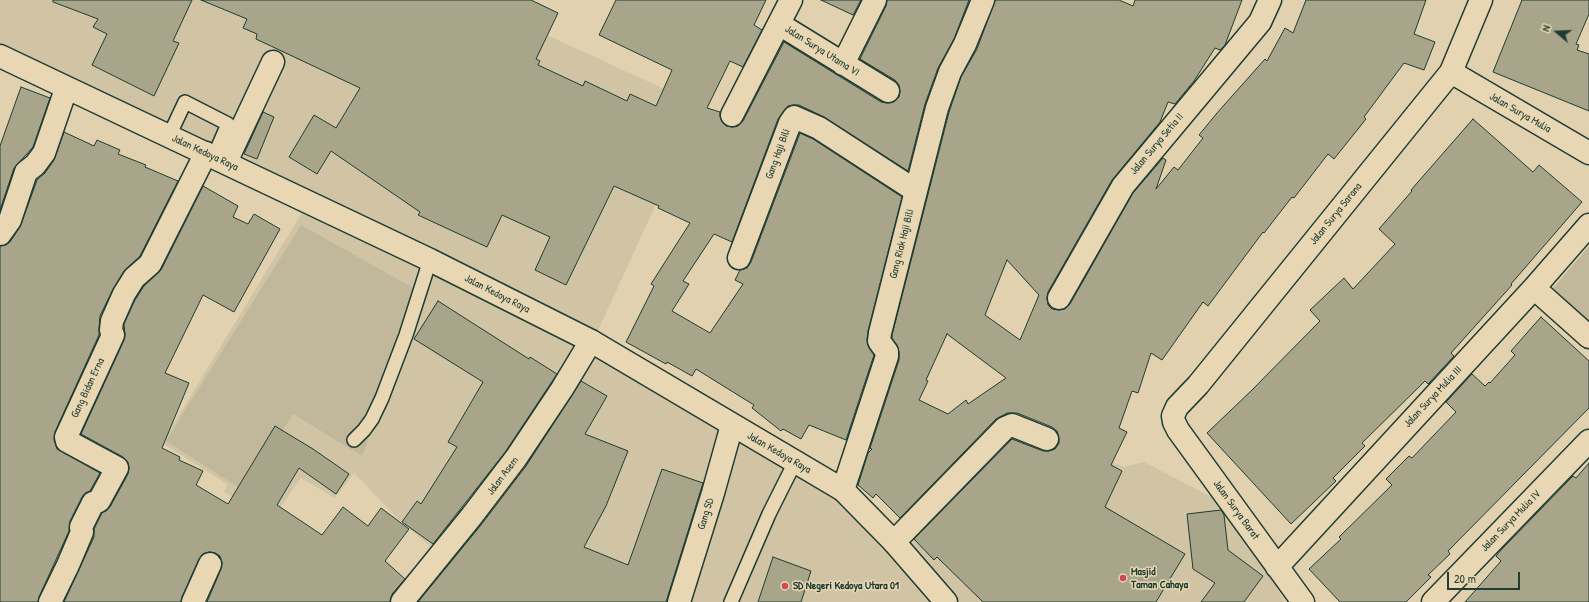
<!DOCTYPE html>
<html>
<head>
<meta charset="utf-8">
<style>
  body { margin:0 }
  #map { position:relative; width:1589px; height:602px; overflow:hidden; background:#e1d1af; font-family:"Patrick Hand",sans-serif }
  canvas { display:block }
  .north { position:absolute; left:1537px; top:12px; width:40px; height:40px; -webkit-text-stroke:3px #e9d7b4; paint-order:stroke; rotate:289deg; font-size:11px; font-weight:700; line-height:16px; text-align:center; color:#1f3d34 }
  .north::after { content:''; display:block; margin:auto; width:14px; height:18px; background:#1f3d34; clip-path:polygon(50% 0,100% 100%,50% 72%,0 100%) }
  .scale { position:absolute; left:1447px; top:572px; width:73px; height:18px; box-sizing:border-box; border:2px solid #1f3d34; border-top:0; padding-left:5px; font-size:12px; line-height:14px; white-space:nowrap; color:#1f3d34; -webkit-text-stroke:3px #e9d7b4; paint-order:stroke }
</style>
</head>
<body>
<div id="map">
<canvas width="1589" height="602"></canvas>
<div class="north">N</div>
<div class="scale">20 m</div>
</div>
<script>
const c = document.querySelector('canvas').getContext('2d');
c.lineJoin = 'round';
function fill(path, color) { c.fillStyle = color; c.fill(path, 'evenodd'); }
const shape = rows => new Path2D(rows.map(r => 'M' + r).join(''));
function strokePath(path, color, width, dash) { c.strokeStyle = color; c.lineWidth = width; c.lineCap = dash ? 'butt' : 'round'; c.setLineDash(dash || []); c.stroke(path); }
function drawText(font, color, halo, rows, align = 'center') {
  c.font = font + ' "Patrick Hand",sans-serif'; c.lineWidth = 3; c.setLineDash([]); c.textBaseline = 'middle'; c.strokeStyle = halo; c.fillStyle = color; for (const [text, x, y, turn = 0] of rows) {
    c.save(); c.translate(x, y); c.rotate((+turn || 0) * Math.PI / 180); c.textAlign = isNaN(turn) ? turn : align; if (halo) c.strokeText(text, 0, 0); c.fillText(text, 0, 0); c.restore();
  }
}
const built = shape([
  [0,0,534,0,523,24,701,106,595,337,903,535,1011,417,1124,467,1144,462,1227,505,1285,602,501,602,473,575,439,548,436,551,401,522,354,473,335,498,301,478,272,519,224,492,227,484,162,443,303,211,0,62]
]);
const green = shape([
  [301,225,424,294,362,456,293,414,244,491,166,441],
  [1589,246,1589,332,1547,295]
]);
const building = shape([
  [53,0,192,0,173,41,179,43,154,96,92,65,107,34,93,27,98,19,53,2,53,0],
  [201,0,531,0,558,13,536,59,540,61,538,65,583,86,585,81,627,101,630,94,656,106,672,70,599,35,616,0,766,0,754,25,762,30,743,67,730,61,707,108,720,112,720,116,722,122,726,126,732,127,738,126,743,121,784,42,881,102,888,103,894,102,899,97,900,92,899,85,895,80,860,59,886,6,887,0,969,0,954,39,938,68,925,104,908,171,824,117,799,105,793,105,788,106,778,119,732,242,714,234,683,281,689,284,672,311,710,333,743,284,735,280,740,270,747,268,751,262,800,133,813,139,902,197,868,331,867,340,869,348,874,355,846,440,809,425,801,439,783,429,781,431,752,408,754,405,696,369,692,376,667,362,666,364,626,342,654,286,651,284,690,223,658,208,659,206,614,186,566,285,535,270,550,237,502,215,487,247,418,215,420,212,331,151,317,174,289,157,314,115,336,128,360,88,256,39,257,34,243,28,247,19,201,0],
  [821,0,861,0,853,15,821,0],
  [995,0,1119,0,1133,6,1135,0,1242,0,1225,45,1220,50,1215,48,1194,81,1175,104,1168,102,1160,122,1112,180,1048,292,1047,298,1048,305,1052,309,1059,310,1065,309,1070,304,1133,193,1163,158,1166,160,1156,189,1174,167,1178,170,1203,138,1199,135,1217,113,1265,59,1267,61,1285,28,1293,33,1306,0,1426,0,1414,34,1435,42,1424,70,1404,63,1364,117,1366,119,1334,159,1328,154,1294,198,1292,197,1264,233,1263,232,1208,306,1203,302,1162,360,1151,353,1138,393,1132,391,1119,428,1127,432,1111,465,1122,471,1105,507,1185,554,1156,602,983,602,937,557,934,560,914,539,1012,439,1043,451,1049,451,1055,449,1059,443,1059,438,1057,431,1052,427,1017,413,1007,413,996,419,900,518,876,494,873,498,858,485,868,453,872,449,870,448,899,360,899,352,897,345,892,338,892,335,949,112,961,77,977,49,995,0],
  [1007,260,1039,295,1020,340,985,315,1007,260],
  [947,334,1006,378,968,404,966,400,948,414,919,400,928,381,926,380,947,334],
  [1522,0,1589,0,1589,14,1576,44,1579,45,1577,50,1589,54,1589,111,1493,72,1522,0],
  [21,87,50,98,33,147,14,168,0,210,0,146,21,87],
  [263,112,274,117,257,159,244,154,263,112],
  [1473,119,1533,172,1539,165,1582,202,1511,284,1512,285,1451,353,1454,356,1428,384,1425,381,1362,443,1365,446,1333,478,1336,481,1291,524,1207,433,1251,391,1320,321,1310,310,1344,278,1353,289,1395,244,1379,229,1412,191,1411,190,1473,119],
  [64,132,94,146,97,140,120,150,118,154,146,165,145,167,178,181,140,256,124,271,113,289,100,316,99,329,99,335,55,432,54,440,57,449,100,473,90,491,85,493,82,497,70,521,69,531,39,597,38,602,0,602,0,246,6,245,10,242,20,227,37,180,45,173,54,160,64,132],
  [203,186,238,206,233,217,248,224,254,214,280,229,234,312,203,295,165,373,189,383,162,448,180,457,179,460,203,471,196,485,228,504,275,426,313,449,349,474,336,494,299,468,277,505,322,535,343,507,368,526,381,508,409,529,385,561,405,579,392,594,390,602,207,602,221,569,222,563,220,556,215,553,209,552,203,554,199,559,182,597,181,602,64,602,94,537,94,529,102,513,110,507,128,474,129,468,128,462,123,457,81,434,124,340,125,335,124,324,135,300,144,286,161,270,203,186],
  [438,301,529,359,530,357,557,374,506,451,433,544,402,522,417,501,421,504,457,447,448,442,483,382,414,339,438,301],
  [1541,317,1589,361,1589,408,1448,551,1450,554,1428,575,1431,577,1406,602,1340,602,1309,569,1341,539,1339,537,1392,485,1386,479,1409,456,1412,458,1456,412,1446,402,1472,374,1485,386,1489,382,1490,383,1515,355,1511,351,1541,317],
  [581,381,607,396,585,434,628,451,606,506,584,547,628,565,662,469,703,483,666,602,418,602,481,525,526,466,581,381],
  [1589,463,1589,602,1465,602,1501,561,1496,556,1502,549,1573,476,1576,478,1589,463],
  [1221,510,1224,515,1228,550,1263,576,1244,602,1201,602,1215,583,1193,569,1187,514,1221,510],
  [773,557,811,571,801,602,758,602,773,557]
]);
const service = shape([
  [169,136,185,102,228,124,214,156],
  [354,440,364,430,372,419,382,398,406,335,430,260],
  [731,602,769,514,795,462]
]);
const minor = shape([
  [779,24,888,91],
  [843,64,875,0],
  [1451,72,1589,153],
  [732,115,791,0],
  [226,162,273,62],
  [0,234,10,220,26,172,35,165,44,153,66,89],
  [739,258,790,123,794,117,819,128,916,191],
  [1534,288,1589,337],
  [1059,298,1123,186,1260,22,1270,0],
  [843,490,887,356,887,352,879,341,880,333,937,108,950,72,965,44,983,0],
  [894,542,1005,428,1012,425,1047,439],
  [1277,567,1534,288,1589,225],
  [50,602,68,565,82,532,81,527,93,503,99,501,117,468,67,441,66,437,113,335,111,330,112,321,124,294,134,278,150,264,206,153],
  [193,602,210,564],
  [402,602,471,517,516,458,562,389,591,341],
  [679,602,713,493,732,425],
  [1303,602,1178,430,1174,422,1173,416,1177,407,1198,385,1451,72,1481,0],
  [1433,602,1589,441]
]);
const tertiary = shape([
  [0,56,430,260,591,341,843,490,894,542,946,602]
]);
const markers = [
  [1123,578,4,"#d1495b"],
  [785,586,4,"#d1495b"]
];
const streetNames = [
  ["Jalan Surya Utama VI",822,51,32],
  ["Jalan Surya Mulia",1520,113,30],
  ["Jalan Surya Setia II",1157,144,-50],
  ["Jalan Kedoya Raya",205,153,25],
  ["Gang Haji Bili",778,154,-70],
  ["Jalan Surya Sarana",1336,214,-51],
  ["Gang Riak Haji Bili",902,244,-76],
  ["Jalan Kedoya Raya",497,294,27],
  ["Gang Bidan Erna",88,388,-65],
  ["Jalan Surya Mulia III",1433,397,-47],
  ["Jalan Kedoya Raya",779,453,30],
  ["Jalan Asem",503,476,-53],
  ["Jalan Surya Barat",1236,510,54],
  ["Gang SD",706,514,-73],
  ["Jalan Surya Mulia IV",1511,521,-46]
];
const poiNames = [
  ["Masjid",1131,572],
  ["Taman Cahaya",1131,585],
  ["SD Negeri Kedoya Utara 01",793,586]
];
fill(built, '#d0c4a4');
fill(green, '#c1b89b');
fill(building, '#a8a58a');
strokePath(building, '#1f3d34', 1);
strokePath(service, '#1f3d34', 16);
strokePath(minor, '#1f3d34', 25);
strokePath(tertiary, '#1f3d34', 25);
strokePath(service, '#e9d7b4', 13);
strokePath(minor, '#e9d7b4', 22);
strokePath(tertiary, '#e9d7b4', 22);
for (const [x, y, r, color] of markers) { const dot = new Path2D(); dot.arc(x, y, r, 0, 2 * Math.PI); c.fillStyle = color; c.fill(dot); strokePath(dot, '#e9d7b4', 1.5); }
drawText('11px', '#1f3d34', '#e9d7b4', streetNames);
drawText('bold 11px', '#1f3d34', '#e9d7b4', poiNames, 'left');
</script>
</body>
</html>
